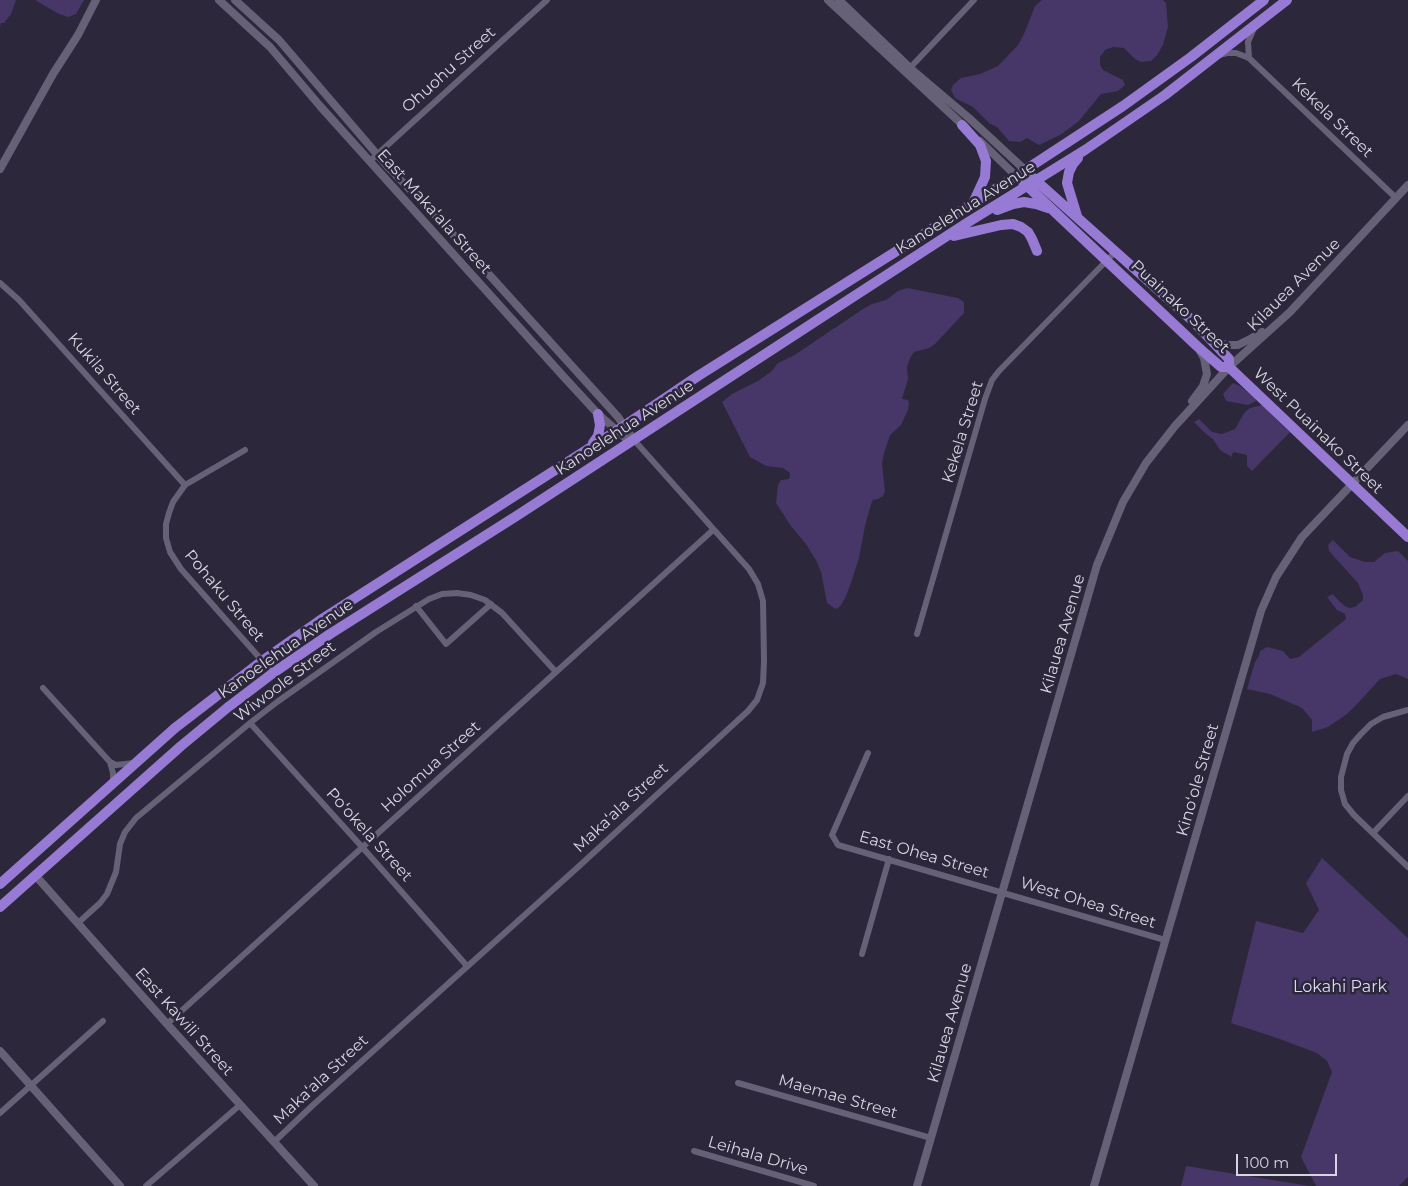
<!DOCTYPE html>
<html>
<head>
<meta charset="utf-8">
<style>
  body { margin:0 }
  #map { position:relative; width:1408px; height:1186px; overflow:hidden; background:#2c273a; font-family:Montserrat,sans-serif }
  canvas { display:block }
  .scale { position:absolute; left:1236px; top:1154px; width:101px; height:22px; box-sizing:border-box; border:2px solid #d7d4e1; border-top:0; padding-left:6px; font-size:15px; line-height:18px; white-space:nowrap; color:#d7d4e1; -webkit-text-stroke:4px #2c273a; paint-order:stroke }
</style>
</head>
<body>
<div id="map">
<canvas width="1408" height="1186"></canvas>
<div class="scale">100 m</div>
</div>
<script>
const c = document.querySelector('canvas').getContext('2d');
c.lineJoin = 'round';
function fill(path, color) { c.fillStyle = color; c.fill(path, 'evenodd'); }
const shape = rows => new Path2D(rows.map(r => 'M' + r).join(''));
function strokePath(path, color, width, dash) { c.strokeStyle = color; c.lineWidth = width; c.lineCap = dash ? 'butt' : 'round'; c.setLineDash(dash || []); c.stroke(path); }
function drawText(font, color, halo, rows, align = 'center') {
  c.font = font + ' Montserrat,sans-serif'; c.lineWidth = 5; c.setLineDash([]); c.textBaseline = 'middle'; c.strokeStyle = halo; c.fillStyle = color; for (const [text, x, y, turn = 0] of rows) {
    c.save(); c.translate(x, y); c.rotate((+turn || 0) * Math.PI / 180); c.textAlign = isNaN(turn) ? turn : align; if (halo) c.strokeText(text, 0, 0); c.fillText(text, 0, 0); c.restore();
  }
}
const green = shape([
  [0,0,16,0,11,14,4,23,1,23,0,27],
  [35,0,84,0,76,14,68,17,59,14],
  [1042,0,1163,0,1166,3,1168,27,1163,45,1157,55,1151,61,1141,62,1135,59,1124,48,1113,47,1105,50,1100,57,1100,65,1103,70,1123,80,1125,85,1118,91,1101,94,1078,122,1060,135,1039,145,1027,138,1020,142,1009,141,997,127,989,123,973,107,955,98,951,90,953,85,961,78,980,74,998,66,1018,45,1024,34,1035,6],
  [907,288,958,298,964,302,964,313,935,344,929,348,914,352,910,358,907,367,908,379,902,399,908,400,909,404,908,410,901,425,890,435,884,453,882,464,885,491,883,496,878,499,873,500,871,504,865,526,859,558,851,583,845,598,841,605,837,609,834,608,827,603,821,572,817,562,806,544,791,526,776,503,778,485,781,480,789,479,790,476,790,473,783,468,766,466,750,457,722,402,732,394,758,381,772,371,778,363,793,356,863,309,872,304,886,300,898,291],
  [1233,383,1240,386,1255,398,1256,401,1248,405,1226,401,1223,394],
  [1262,405,1286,429,1290,432,1252,471,1247,466,1247,455,1234,452,1232,454,1232,457,1220,450,1213,439,1206,434,1194,422,1199,419,1212,432,1222,434,1235,429,1244,413,1250,408],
  [1333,540,1350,557,1365,562,1374,562,1385,553,1398,551,1408,561,1408,679,1396,674,1380,679,1359,702,1347,714,1328,727,1312,732,1312,720,1302,708,1270,694,1247,689,1255,662,1259,656,1260,651,1267,647,1283,651,1290,659,1299,657,1346,619,1345,614,1337,610,1327,597,1333,594,1338,600,1345,606,1350,608,1355,607,1363,600,1363,595,1358,583,1329,551,1328,545],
  [1322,858,1408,938,1408,1177,1399,1186,1316,1186,1301,1157,1332,1072,1327,1061,1317,1053,1277,1038,1231,1023,1256,921,1303,933,1319,910,1306,883],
  [1186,1166,1310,1186,1181,1186]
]);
const minor = shape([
  [1219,55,1227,53,1236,53,1249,58,1396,198],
  [1249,58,1248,42,1254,28],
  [908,70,974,0],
  [370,161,547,0],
  [0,283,19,300,185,485],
  [245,450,185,485,173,502,169,513,166,524,166,538,170,552,181,569,273,673],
  [416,606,446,644,491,604],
  [917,634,985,399,992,380,999,371,1115,252],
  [43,688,110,762,116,765,134,763],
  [1408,710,1383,717,1371,724,1361,734,1353,743,1347,754,1341,777,1341,790,1345,804,1354,815,1408,867],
  [250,723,363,848,467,966],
  [868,753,832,835,838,845,1165,940],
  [110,762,113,773,113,783],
  [1373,833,1408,796],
  [78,923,100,903,107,894,116,872,120,844,125,832,136,818,250,723,277,702,376,632,429,599,442,594,457,593,471,595,485,600,502,613,556,672],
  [862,954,889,859],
  [167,1024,713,530],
  [738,1083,931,1138],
  [0,1113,103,1021],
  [274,1142,313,1105,577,868,748,711,757,700,763,683,764,661,763,601,758,584,749,569,634,440],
  [694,1151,814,1186],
  [146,1186,240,1105]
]);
const tertiary = shape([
  [219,0,270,47,320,106,563,376,598,414,630,442],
  [235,0,279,40,387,166,437,217,618,417,634,440],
  [828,0,966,128],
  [839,0,910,68,969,118,1025,170],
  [980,141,1016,176],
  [0,169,53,74,78,35,96,0],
  [1213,340,1226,345,1238,345,1252,338,1262,332],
  [1192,401,1203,386,1207,374,1204,358,1200,351],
  [35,875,167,1024,314,1186],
  [0,1051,120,1186],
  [917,1186,1097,565,1123,502,1146,463,1175,426,1229,367,1290,312,1408,185],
  [1094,1186,1261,611,1276,577,1302,537,1408,425]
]);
const trunk = shape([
  [962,125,980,145,986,161,985,177,974,201],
  [1032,177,1194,322,1229,359,1229,367],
  [1023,182,1198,347,1221,367,1229,367],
  [997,210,1013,204,1024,202,1036,204,1048,208],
  [1077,216,1067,183,1069,172,1073,164,1078,158],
  [954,236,1001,225,1013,224,1021,227,1028,232,1032,239,1037,251],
  [1229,367,1408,537],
  [593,443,598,436,599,431,600,425,598,414],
  [0,884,175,728,262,661,319,621,624,426,698,376,1016,176,1123,106,1191,57,1264,0],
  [0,907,181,746,227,708,273,673,330,634,518,515,839,306,970,221,1085,150,1165,95,1287,0]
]);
const streetNames = [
  ["Ohuohu Street",449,70,-42],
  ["Kekela Street",1332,118,44],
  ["Kanoelehua Avenue",966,208,-32],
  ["East Makaʻala Street",434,212,48],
  ["Kilauea Avenue",1294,285,-45],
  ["Puainako Street",1180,307,43],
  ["Kukila Street",104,374,49],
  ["Kanoelehua Avenue",625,428,-33],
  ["West Puainako Street",1318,431,44],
  ["Kekela Street",963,432,-73],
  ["Pohaku Street",224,596,50],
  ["Kilauea Avenue",1063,634,-74],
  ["Kanoelehua Avenue",286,649,-35],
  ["Wiwoole Street",285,682,-37],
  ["Holomua Street",431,767,-42],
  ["Kinoʻole Street",1198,780,-74],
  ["Maka‘ala Street",621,808,-43],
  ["Po‘okela Street",369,835,48],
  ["East Ohea Street",924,855,16],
  ["West Ohea Street",1088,903,17],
  ["East Kawili Street",184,1022,48],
  ["Kilauea Avenue",950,1023,-74],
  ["Maka‘ala Street",321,1080,-43],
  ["Maemae Street",838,1097,16],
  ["Leihala Drive",758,1156,16]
];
const parkNames = [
  ["Lokahi Park",1340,987]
];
fill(green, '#463768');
strokePath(minor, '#676177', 6);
strokePath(tertiary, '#676177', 8);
strokePath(trunk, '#967ad3', 10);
drawText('16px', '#d7d4e1', '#2c273a', streetNames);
drawText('16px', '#dfd7f8', '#2c273a', parkNames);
</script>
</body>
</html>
